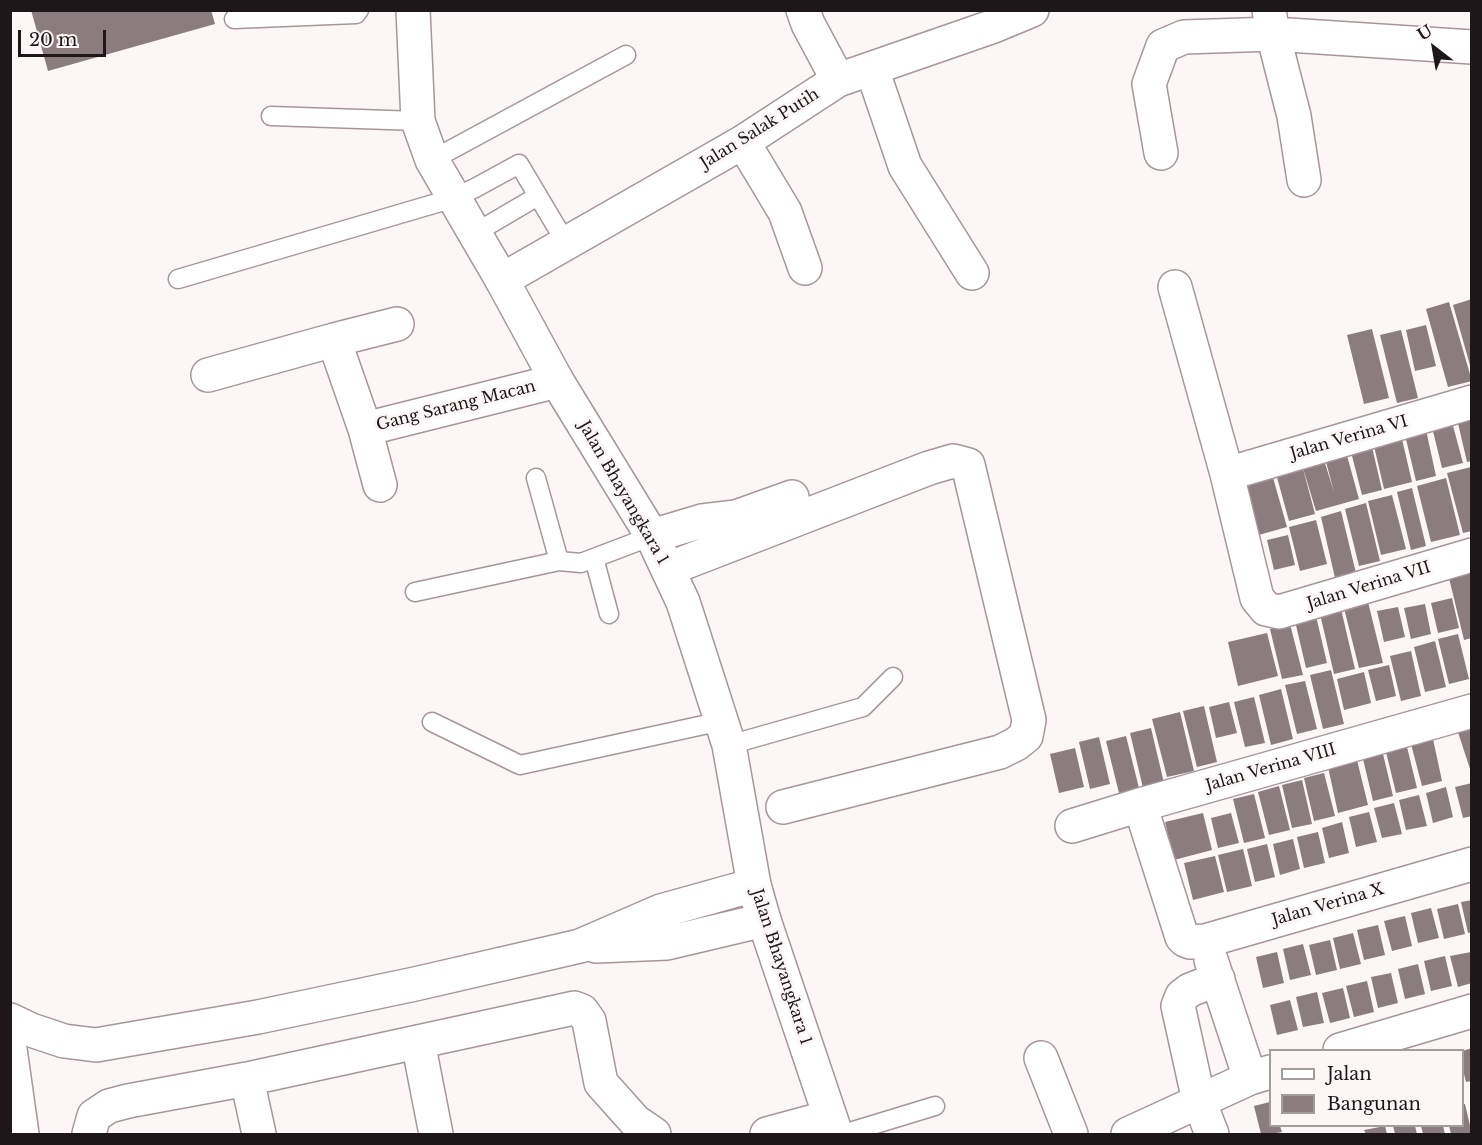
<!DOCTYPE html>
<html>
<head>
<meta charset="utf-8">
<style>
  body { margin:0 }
  #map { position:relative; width:1482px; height:1145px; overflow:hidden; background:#fdf6f7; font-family:"Libre Baskerville",serif }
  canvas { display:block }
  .frame { position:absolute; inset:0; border:12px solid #1d1719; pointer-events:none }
  .legend { position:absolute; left:1269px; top:1049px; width:195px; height:78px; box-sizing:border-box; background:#fdf6f7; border:2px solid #a39d9e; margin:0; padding:8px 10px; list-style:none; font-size:18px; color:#1d1719 }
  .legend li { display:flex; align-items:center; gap:12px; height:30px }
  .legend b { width:30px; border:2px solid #a39d9e }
  .north { position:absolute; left:1404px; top:18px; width:60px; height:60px; -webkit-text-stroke:4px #fdf6f7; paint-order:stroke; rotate:329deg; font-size:16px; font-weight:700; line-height:24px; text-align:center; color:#1d1719 }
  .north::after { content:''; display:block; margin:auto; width:21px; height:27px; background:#1d1719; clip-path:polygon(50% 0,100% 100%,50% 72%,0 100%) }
  .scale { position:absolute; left:18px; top:30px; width:88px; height:27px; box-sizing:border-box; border:3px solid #1d1719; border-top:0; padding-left:8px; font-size:18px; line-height:21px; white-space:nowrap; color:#1d1719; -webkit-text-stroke:4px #fdf6f7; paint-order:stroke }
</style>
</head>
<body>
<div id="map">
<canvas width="1482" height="1145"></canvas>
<div class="frame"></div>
<ul class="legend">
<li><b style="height:8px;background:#fff"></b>Jalan</li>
<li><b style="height:16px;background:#8b7c80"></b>Bangunan</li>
</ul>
<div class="north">U</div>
<div class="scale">20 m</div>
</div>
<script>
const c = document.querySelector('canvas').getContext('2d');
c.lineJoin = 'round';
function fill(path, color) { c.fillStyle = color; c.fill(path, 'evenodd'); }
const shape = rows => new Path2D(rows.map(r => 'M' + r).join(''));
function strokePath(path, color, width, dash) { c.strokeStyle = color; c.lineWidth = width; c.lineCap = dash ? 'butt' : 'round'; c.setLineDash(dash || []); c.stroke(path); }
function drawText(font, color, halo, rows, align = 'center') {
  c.font = font + ' "Libre Baskerville",serif'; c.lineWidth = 6; c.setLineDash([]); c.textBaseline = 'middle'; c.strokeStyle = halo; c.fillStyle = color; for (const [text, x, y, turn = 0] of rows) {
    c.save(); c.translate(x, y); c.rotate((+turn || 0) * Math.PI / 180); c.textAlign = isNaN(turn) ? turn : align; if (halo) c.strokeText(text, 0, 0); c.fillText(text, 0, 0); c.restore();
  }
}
const building = shape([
  [31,10,211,10,215,24,48,71],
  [1472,299,1472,369,1471,369,1453,305],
  [1449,302,1472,381,1448,387,1426,309],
  [1426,325,1436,366,1415,371,1406,330],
  [1372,329,1389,398,1364,404,1347,335],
  [1401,330,1418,398,1397,403,1380,335],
  [1472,415,1472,461,1467,462,1457,419],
  [1452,422,1463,463,1442,468,1432,427],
  [1426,430,1436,476,1416,481,1405,435],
  [1402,439,1412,482,1384,489,1374,446],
  [1372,447,1382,490,1362,495,1351,452],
  [1346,452,1359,499,1316,511,1302,465,1315,514,1289,521,1275,470,1323,457,1334,492,1325,458],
  [1270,467,1287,527,1248,538,1231,478],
  [1471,467,1472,531,1463,533,1447,473],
  [1446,478,1460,535,1431,542,1417,486],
  [1412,488,1426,546,1411,550,1397,492],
  [1392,495,1406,549,1381,555,1368,501],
  [1366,503,1380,561,1359,566,1345,509],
  [1341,511,1356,573,1335,578,1321,517],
  [1316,520,1327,564,1300,571,1289,527],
  [1288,535,1295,565,1274,570,1267,540],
  [1470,573,1472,580,1472,638,1464,640,1449,578],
  [1452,598,1459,628,1438,633,1431,603],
  [1368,602,1383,663,1359,668,1344,608],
  [1425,604,1431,634,1411,639,1404,608],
  [1398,607,1405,637,1384,642,1377,611],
  [1341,609,1355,669,1334,674,1320,614],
  [1316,616,1327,663,1306,668,1295,621],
  [1290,624,1303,675,1282,679,1270,629],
  [1267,633,1278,676,1238,686,1228,642],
  [1458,634,1469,679,1449,684,1438,639],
  [1435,641,1446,687,1425,692,1414,647],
  [1411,651,1421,696,1401,701,1390,656],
  [1389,665,1396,696,1376,701,1368,670],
  [1331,670,1344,724,1323,729,1310,675],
  [1364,672,1371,703,1344,710,1337,679],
  [1305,681,1317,729,1297,734,1285,685],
  [1281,689,1293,739,1271,745,1259,695],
  [1254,697,1265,743,1245,747,1234,702],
  [1229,702,1237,733,1216,738,1209,707],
  [1204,706,1217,762,1197,767,1183,711],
  [1180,712,1194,771,1167,777,1152,719],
  [1472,714,1472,768,1470,769,1454,720],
  [1151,728,1164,783,1143,788,1130,733],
  [1126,736,1140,792,1120,797,1106,741],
  [1099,737,1110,784,1090,789,1079,742],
  [1433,739,1442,781,1422,786,1411,744],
  [1407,747,1417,788,1396,793,1386,752],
  [1075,748,1084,787,1059,793,1050,754],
  [1383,754,1393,796,1373,801,1363,759],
  [1357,760,1368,805,1338,813,1328,767],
  [1324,773,1335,816,1314,821,1304,778],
  [1302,780,1312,824,1292,828,1282,785],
  [1472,783,1472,816,1463,818,1455,787],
  [1279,786,1290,830,1269,835,1258,792],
  [1446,787,1453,817,1433,823,1426,793],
  [1254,794,1265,838,1244,843,1233,799],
  [1419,795,1427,826,1406,830,1399,800],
  [1394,803,1402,834,1382,838,1374,808],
  [1369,812,1377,842,1356,847,1349,817],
  [1203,813,1212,850,1174,860,1165,822],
  [1231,813,1239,843,1218,848,1211,818],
  [1342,822,1349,853,1329,858,1322,828],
  [1318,832,1325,863,1304,868,1297,837],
  [1293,839,1300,869,1280,875,1273,844],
  [1267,844,1275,877,1255,882,1247,849],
  [1243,849,1252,886,1227,892,1218,855],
  [1215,856,1224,892,1193,900,1184,863],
  [1472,900,1472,932,1468,933,1461,902],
  [1458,904,1465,934,1444,939,1437,909],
  [1431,908,1439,938,1418,943,1411,913],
  [1405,916,1412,946,1392,951,1384,921],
  [1378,925,1385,955,1364,960,1357,930],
  [1353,933,1361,964,1340,969,1333,938],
  [1330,940,1337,970,1316,975,1309,945],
  [1303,944,1311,975,1290,980,1283,949],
  [1277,952,1284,983,1263,988,1256,957],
  [1471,952,1472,983,1458,987,1450,956],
  [1445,956,1452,986,1431,991,1424,961],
  [1418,964,1425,994,1405,999,1398,969],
  [1391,973,1398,1003,1378,1008,1371,977],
  [1367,981,1374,1012,1354,1017,1346,986],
  [1343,988,1350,1018,1330,1023,1322,993],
  [1317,992,1324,1023,1303,1027,1296,997],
  [1290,1000,1298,1030,1277,1035,1270,1005],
  [1472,1048,1472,1081,1466,1082,1462,1066,1462,1051],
  [1270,1102,1270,1126,1280,1126,1282,1132,1271,1134,1261,1134,1254,1106],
  [1462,1104,1465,1104,1472,1134,1451,1134,1449,1126,1462,1126],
  [1385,1126,1387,1134,1366,1134,1364,1130],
  [1393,1126,1415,1126,1417,1134,1395,1134],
  [1421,1126,1443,1126,1445,1134,1423,1134]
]);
const service = shape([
  [234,19,356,14,359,10],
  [271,116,418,121],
  [432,160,626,55],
  [475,233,538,196],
  [178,279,454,198,475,188,519,164,566,243],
  [536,478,559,561],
  [594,558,609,614],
  [415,592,559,561,581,563,652,536],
  [432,722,520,765,722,721],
  [729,745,863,707,893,677],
  [843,1134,935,1106]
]);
const minor = shape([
  [803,10,808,24,838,80],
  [1269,10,1273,34,1294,116,1304,180],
  [872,69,905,166,972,273],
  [743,142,785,212,805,268],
  [1161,153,1149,84,1163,46,1184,37,1273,34,1472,47],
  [502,280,743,142,838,80,991,27,1032,10],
  [1175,287,1227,474,1257,598,1266,609,1279,612,1472,555],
  [334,340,397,324],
  [208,375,334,340,365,429,557,381],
  [365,429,380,485],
  [1227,474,1472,402],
  [652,536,702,521,736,517,792,497],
  [668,569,929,468,953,461,968,465,1029,720,1026,736,1016,744,1000,752,783,807],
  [1140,805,1182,937,1185,940,1190,942,1205,941,1472,864],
  [1072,826,1140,805,1472,711],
  [596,946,667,943,764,920],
  [1211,960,1250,1078],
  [10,1020,31,1030,64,1041,96,1045,258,1017,415,984,580,946,661,911,754,885],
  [418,1042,436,1134],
  [1340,1050,1472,1011],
  [1041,1058,1071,1134],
  [247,1079,259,1134],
  [89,1134,94,1116,109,1106,128,1101,247,1079,574,1008,582,1011,589,1021,601,1083,635,1121,654,1134],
  [767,1134,830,1117],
  [1128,1134,1250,1078,1270,1072],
  [1212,1134,1199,1101,1178,1006,1182,996,1190,990,1218,979]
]);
const tertiary = shape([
  [413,10,418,121,432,160,502,280,557,381,652,536,683,602,729,745,754,885,764,920,836,1134]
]);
const motorway = shape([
  [10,1049,22,1134]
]);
const streetNames = [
  ["Jalan Salak Putih",760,129,-32],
  ["Gang Sarang Macan",456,406,-14],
  ["Jalan Verina VI",1349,438,-16],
  ["Jalan Bhayangkara 1",623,493,60],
  ["Jalan Verina VII",1369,586,-17],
  ["Jalan Verina VIII",1271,768,-16],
  ["Jalan Verina X",1328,905,-16],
  ["Jalan Bhayangkara 1",781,967,72]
];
fill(building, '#8b7c80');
strokePath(service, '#a6969a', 21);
strokePath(minor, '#a6969a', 36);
strokePath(tertiary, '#a6969a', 36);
strokePath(motorway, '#a6969a', 36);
strokePath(service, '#fff', 18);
strokePath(minor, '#fff', 33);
strokePath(tertiary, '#fff', 33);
strokePath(motorway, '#fff', 33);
drawText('16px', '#1d1719', '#fdf6f7', streetNames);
</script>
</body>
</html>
